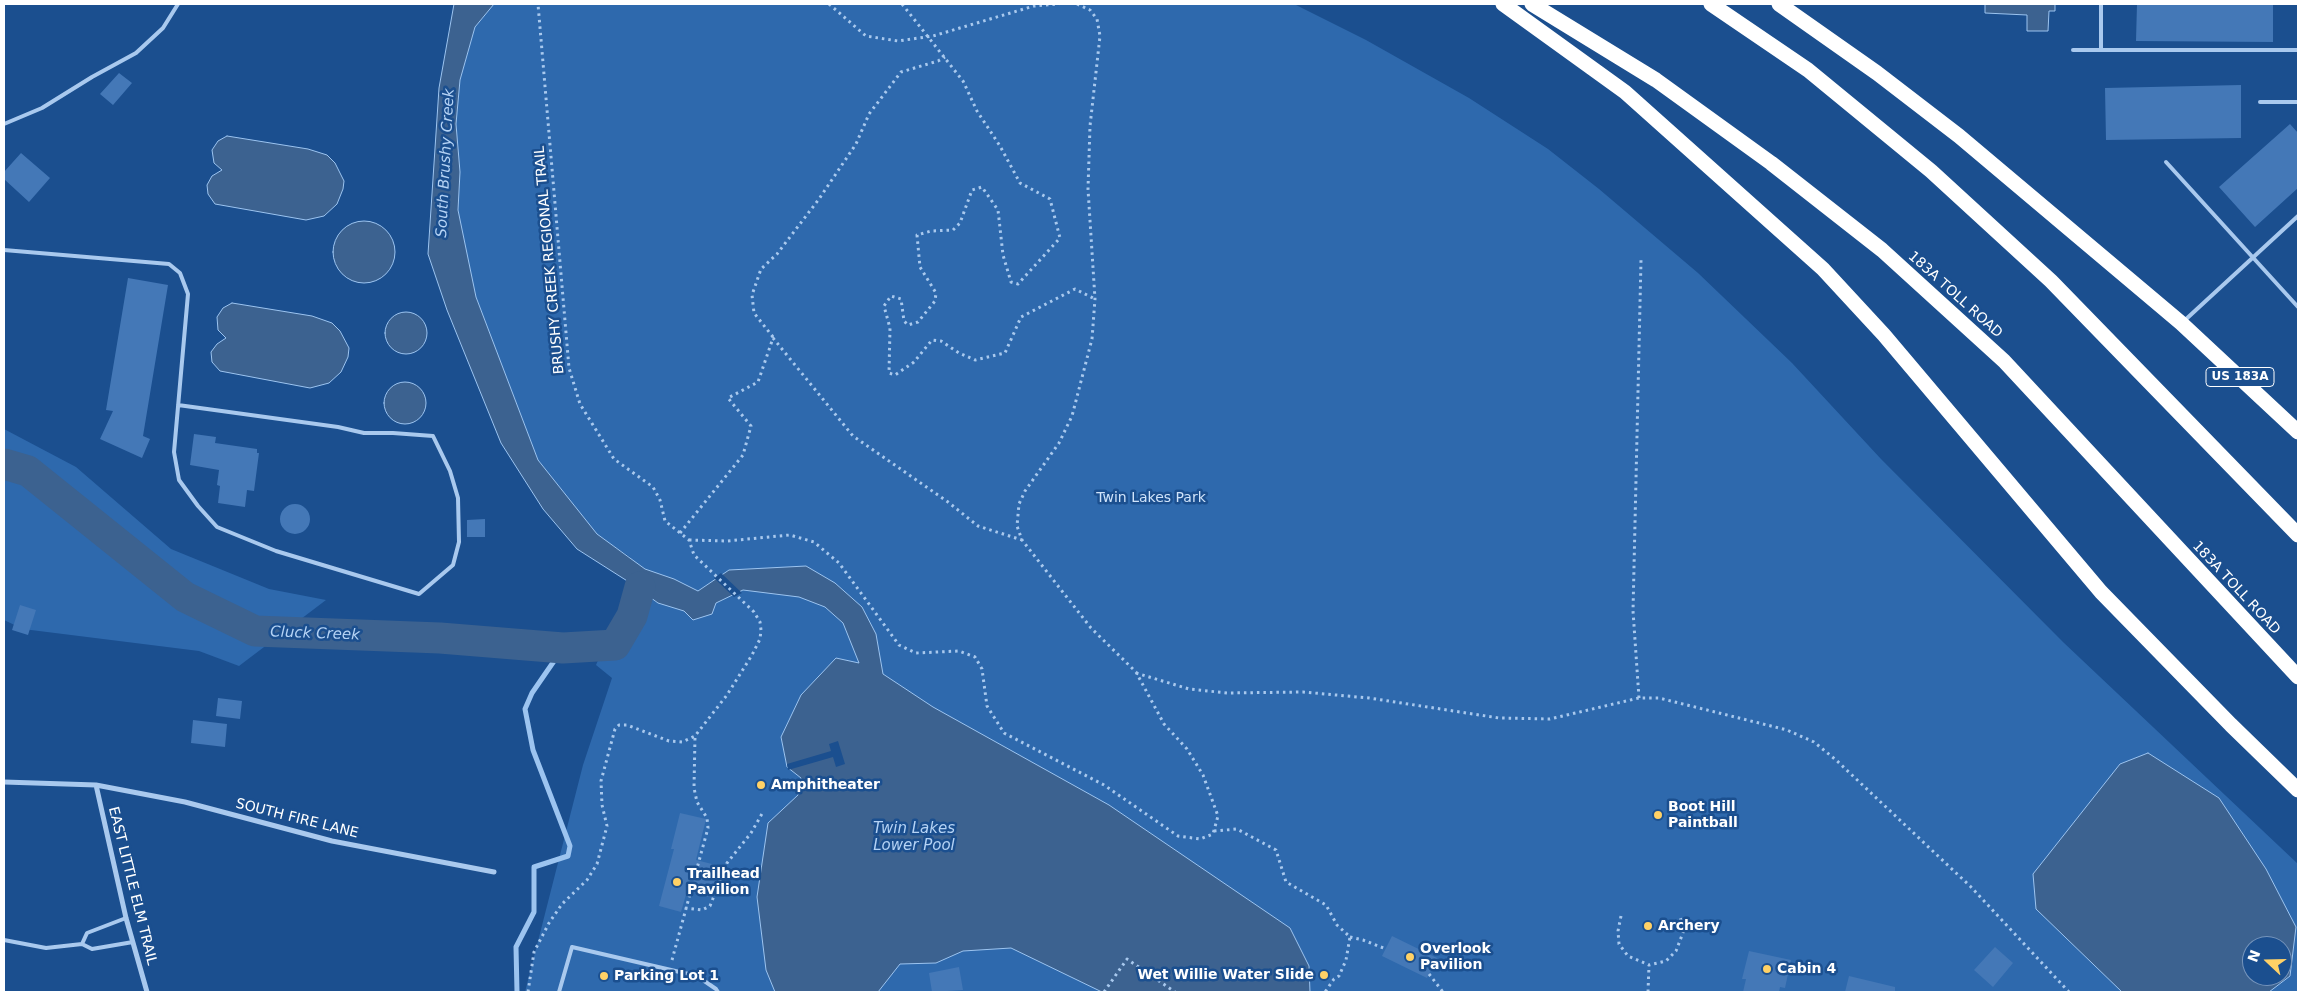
<!DOCTYPE html>
<html>
<head>
<meta charset="utf-8">
<style>
  body { margin:0 }
  #map { position:relative; width:2302px; height:996px; overflow:hidden; background:#1b4f8f; font-family:"DejaVu Sans",sans-serif }
  canvas { display:block }
  .frame { position:absolute; inset:0; border:5px solid #fff; pointer-events:none }
  .north { position:absolute; left:2242px; top:936px; width:50px; height:50px; box-sizing:border-box; background:#1b4f8f; border:1px solid #7695bc; border-radius:50%; rotate:291deg; font-size:14px; font-weight:700; line-height:20px; text-align:center; color:#fff }
  .north::after { content:''; display:block; margin:auto; width:18px; height:22px; background:#ffd166; clip-path:polygon(50% 0,100% 100%,50% 72%,0 100%) }
</style>
</head>
<body>
<div id="map">
<canvas width="2302" height="996"></canvas>
<div class="frame"></div>
<div class="north">N</div>
</div>
<script>
const c = document.querySelector('canvas').getContext('2d');
c.lineJoin = 'round';
function fill(path, color) { c.fillStyle = color; c.fill(path, 'evenodd'); }
const shape = rows => new Path2D(rows.map(r => 'M' + r).join(''));
function strokePath(path, color, width, dash) { c.strokeStyle = color; c.lineWidth = width; c.lineCap = dash ? 'butt' : 'round'; c.setLineDash(dash || []); c.stroke(path); }
function drawText(font, color, halo, rows, align = 'center') {
  c.font = font + ' "DejaVu Sans",sans-serif'; c.lineWidth = 5; c.setLineDash([]); c.textBaseline = 'middle'; c.strokeStyle = halo; c.fillStyle = color; for (const [text, x, y, turn = 0] of rows) {
    c.save(); c.translate(x, y); c.rotate((+turn || 0) * Math.PI / 180); c.textAlign = isNaN(turn) ? turn : align; if (halo) c.strokeText(text, 0, 0); c.fillText(text, 0, 0); c.restore();
  }
}
const green = shape([
  [494,4,1294,4,1366,40,1469,98,1548,149,1599,189,1698,273,1792,363,1881,459,2063,642,2298,864,2298,992,525,992,583,765,612,678,596,665,632,584,630,557,597,535,538,460,476,297,467,260,458,210,460,172,456,124,460,80,475,27],
  [2252,946,2282,946,2282,976,2252,976],
  [4,429,76,467,171,549,269,589,326,600,239,666,199,651,23,629,4,620]
]);
const water = shape([
  [454,4,494,4,475,27,460,80,456,124,460,172,458,210,476,297,538,460,597,534,645,569,674,579,698,591,729,570,806,566,835,583,862,607,876,634,883,674,933,707,1109,805,1290,928,1309,966,1310,992,1102,992,1011,948,963,951,936,963,900,964,878,992,775,992,766,970,757,897,768,823,798,795,801,778,787,767,781,737,801,695,836,658,859,663,843,623,825,607,799,597,743,590,716,603,712,614,693,620,684,611,658,603,632,584,577,549,543,509,501,443,447,310,428,254,439,88,454,4],
  [1985,4,2055,4,2055,11,2049,11,2048,31,2027,31,2027,15,1985,13,1985,4],
  [227,136,308,149,327,155,335,163,344,181,343,189,337,204,324,216,306,220,215,204,208,194,207,185,212,176,222,170,214,163,212,150,218,141,227,136],
  '333 252a31 31 0 1 1 62 0a31 31 0 1 1-62 0Z',
  [232,303,312,316,332,323,340,331,349,348,348,357,341,372,329,383,310,388,220,371,212,362,211,352,217,344,226,338,218,330,217,317,223,308,232,303],
  '385 333a21 21 0 1 1 42 0a21 21 0 1 1-42 0Z',
  '384 403a21 21 0 1 1 42 0a21 21 0 1 1-42 0Z',
  [2148,753,2219,798,2266,869,2296,927,2290,976,2269,992,2122,992,2036,909,2033,874,2120,764,2148,753],
  [2252,946,2282,946,2282,976,2252,976,2252,946]
]);
const pier = shape([
  [721,573,742,593,734,597,714,578],
  [838,741,845,764,836,767,833,757,788,770,787,764,831,751,829,744]
]);
const stream = shape([
  [517,992,516,947,534,912,534,867,568,856,570,846,533,750,525,709,532,693,563,648]
]);
const river = shape([
  [4,464,28,471,185,597,255,631,440,638,563,648,615,645,632,616,640,587]
]);
const building = shape([
  [2137,4,2273,4,2273,42,2136,41],
  [119,73,132,83,113,105,100,94],
  [2241,85,2241,138,2106,140,2105,88],
  [2290,124,2298,133,2298,188,2255,227,2219,187],
  [21,153,50,178,29,202,4,179,4,172],
  [128,278,168,285,143,436,150,439,142,458,100,439,113,411,106,410],
  [194,434,216,437,215,443,257,449,257,453,259,453,254,491,247,490,245,507,218,503,220,486,217,485,219,470,190,465],
  '280 519a15 15 0 1 1 30 0a15 15 0 1 1-30 0Z',
  [485,519,485,537,467,537,467,520],
  [20,605,36,610,28,635,12,630],
  [218,698,242,701,240,719,216,716],
  [193,720,227,724,225,747,191,743],
  [680,813,706,819,696,860,720,866,713,898,687,891,681,912,659,906,674,849,671,849],
  [1392,936,1437,958,1427,978,1382,956],
  [1995,947,2013,963,1993,987,1974,970],
  [1749,951,1791,960,1785,988,1780,987,1779,992,1743,992,1746,979,1742,979],
  [959,967,963,990,932,992,929,973],
  [1849,976,1895,987,1895,992,1845,992]
]);
const path = shape([
  [829,4,866,36,898,41,933,36,1034,6,1059,4],
  [902,4,963,81,977,111,1000,146,1020,183,1050,199,1060,238,1018,284,1011,282,1003,255,998,210,982,187,972,190,960,223,953,230,931,231,917,235,920,267,936,293,935,301,918,322,908,325,904,321,901,299,891,296,884,306,890,328,889,373,895,375,914,362,932,340,941,341,959,353,975,360,1005,353,1021,317,1075,289,1095,299],
  [773,337,754,313,752,295,761,269,777,254,819,199,856,144,869,114,901,72,938,61,945,57],
  [680,533,743,455,751,426,728,398,758,382,773,338,853,436,948,502,978,526,1022,540],
  [689,540,727,541,790,535,814,542,839,563,899,645,916,653,959,651,975,657,982,669,987,706,1004,733,1104,785,1178,836,1200,839,1213,834,1218,816,1203,775,1187,749,1164,724,1136,672,1091,628,1022,540,1017,526,1019,504,1025,491,1059,443,1072,416,1092,339,1095,299,1088,189,1090,126,1100,36,1097,19,1090,10,1077,4],
  [1136,673,1189,689,1227,693,1303,692,1369,698,1499,718,1550,719,1639,698,1659,698,1787,730,1814,742,1836,760,1971,887,2069,992],
  [1639,698,1633,611,1641,260],
  [1214,831,1237,829,1276,850,1286,882,1326,905,1337,925,1350,937,1346,960,1339,976,1334,979,1325,992],
  [685,908,702,910,710,906,727,863,751,833,763,812],
  [1621,916,1618,931,1619,944,1628,956,1649,965,1666,961,1676,951,1684,930,1680,917],
  [1350,937,1363,940,1386,949],
  [672,960,708,828,707,818,697,802,694,788,695,736],
  [1429,974,1443,992],
  [528,992,534,952,549,923,562,904,587,880,597,864,607,826,602,805,601,781,615,729,619,725,627,725,669,741,682,742,695,736,727,695,752,655,760,639,761,630,760,622,754,612,694,555,689,540,665,521,660,500,653,487,614,459,580,404,569,368,538,4],
  [1104,992,1127,959,1175,992],
  [1648,992,1649,965]
]);
const lane = shape([
  [2101,4,2101,50],
  [2073,50,2298,50],
  [2260,102,2298,102],
  [4,124,42,108,92,77,136,53,163,28,178,4],
  [2166,162,2298,307],
  [4,250,169,264,180,273,188,294,174,452,179,480,198,506,217,527,276,551,419,594,453,565,459,542,458,498,450,471,433,436,393,433,364,433,338,427,178,405],
  [2184,321,2298,216],
  [126,918,87,933,82,944,92,949,133,942],
  [4,940,46,948,82,944],
  [559,992,572,947,697,976,716,989,718,992]
]);
const street = shape([
  [4,782,96,785,185,802,332,841,494,872],
  [96,785,126,918,147,992]
]);
const highway = shape([
  [1503,4,1625,92,1823,269,1884,335,2101,592,2231,725,2298,790],
  [1532,4,1656,80,1771,163,1882,250,2004,361,2298,677],
  [1711,4,1808,70,1931,171,2051,281,2298,535],
  [1779,4,1877,73,1959,136,2181,323,2298,432]
]);
const markers = [
  [761,785,5,"#ffd166"],
  [1658,815,5,"#ffd166"],
  [677,882,5,"#ffd166"],
  [1648,926,5,"#ffd166"],
  [1410,957,5,"#ffd166"],
  [1767,969,5,"#ffd166"],
  [1324,975,5,"#ffd166"],
  [604,976,5,"#ffd166"]
];
const shields = [
  [2240,377,68]
];
const shieldNames = [
  ["US 183A",2240,377]
];
const streetNames = [
  ["BRUSHY CREEK REGIONAL TRAIL",550,260,-95],
  ["183A TOLL ROAD",1955,295,42],
  ["183A TOLL ROAD",2236,588,47],
  ["SOUTH FIRE LANE",297,819,14],
  ["EAST LITTLE ELM TRAIL",132,886,76]
];
const parkNames = [
  ["Twin Lakes Park",1151,498]
];
const poiNames = [
  ["Amphitheater",771,785],
  ["Boot Hill",1668,807],
  ["Paintball",1668,823],
  ["Trailhead",687,874],
  ["Pavilion",687,890],
  ["Archery",1658,926],
  ["Overlook",1420,949],
  ["Pavilion",1420,965],
  ["Cabin 4",1777,969],
  ["Wet Willie Water Slide",1314,975,"right"],
  ["Parking Lot 1",614,976]
];
const waterNames = [
  ["South Brushy Creek",446,163,-87],
  ["Cluck Creek",315,634,2],
  ["Twin Lakes",914,829],
  ["Lower Pool",914,846]
];
fill(green, '#2e69ad');
fill(water, '#3c6290');
strokePath(water, '#9cc4f0', 1);
fill(pier, '#1b4f8f');
strokePath(stream, '#9cc4f0', 5);
strokePath(river, '#3c6290', 31);
fill(building, '#4478b7');
strokePath(path, '#a9c9ee', 3, [2.5, 4]);
strokePath(lane, '#a9c9ee', 4);
strokePath(street, '#a9c9ee', 5);
strokePath(highway, '#fff', 15);
for (const [x, y, r, color] of markers) { const dot = new Path2D(); dot.arc(x, y, r, 0, 2 * Math.PI); c.fillStyle = color; c.fill(dot); strokePath(dot, '#1b4f8f', 2); }
for (const [x, y, w] of shields) { const box = new Path2D(); box.roundRect(x - w / 2, y - 9.5, w, 19, 4); c.fillStyle = '#1b4f8f'; c.fill(box); strokePath(box, '#fff', 1); }
drawText('bold 12px', '#fff', null, shieldNames);
drawText('14px', '#fff', '#1b4f8f', streetNames);
drawText('14px', '#cfe3fa', '#1b4f8f', parkNames);
drawText('bold 14px', '#fff', '#1b4f8f', poiNames, 'left');
drawText('italic 15px', '#b5d3f5', '#1b4f8f', waterNames);
</script>
</body>
</html>
